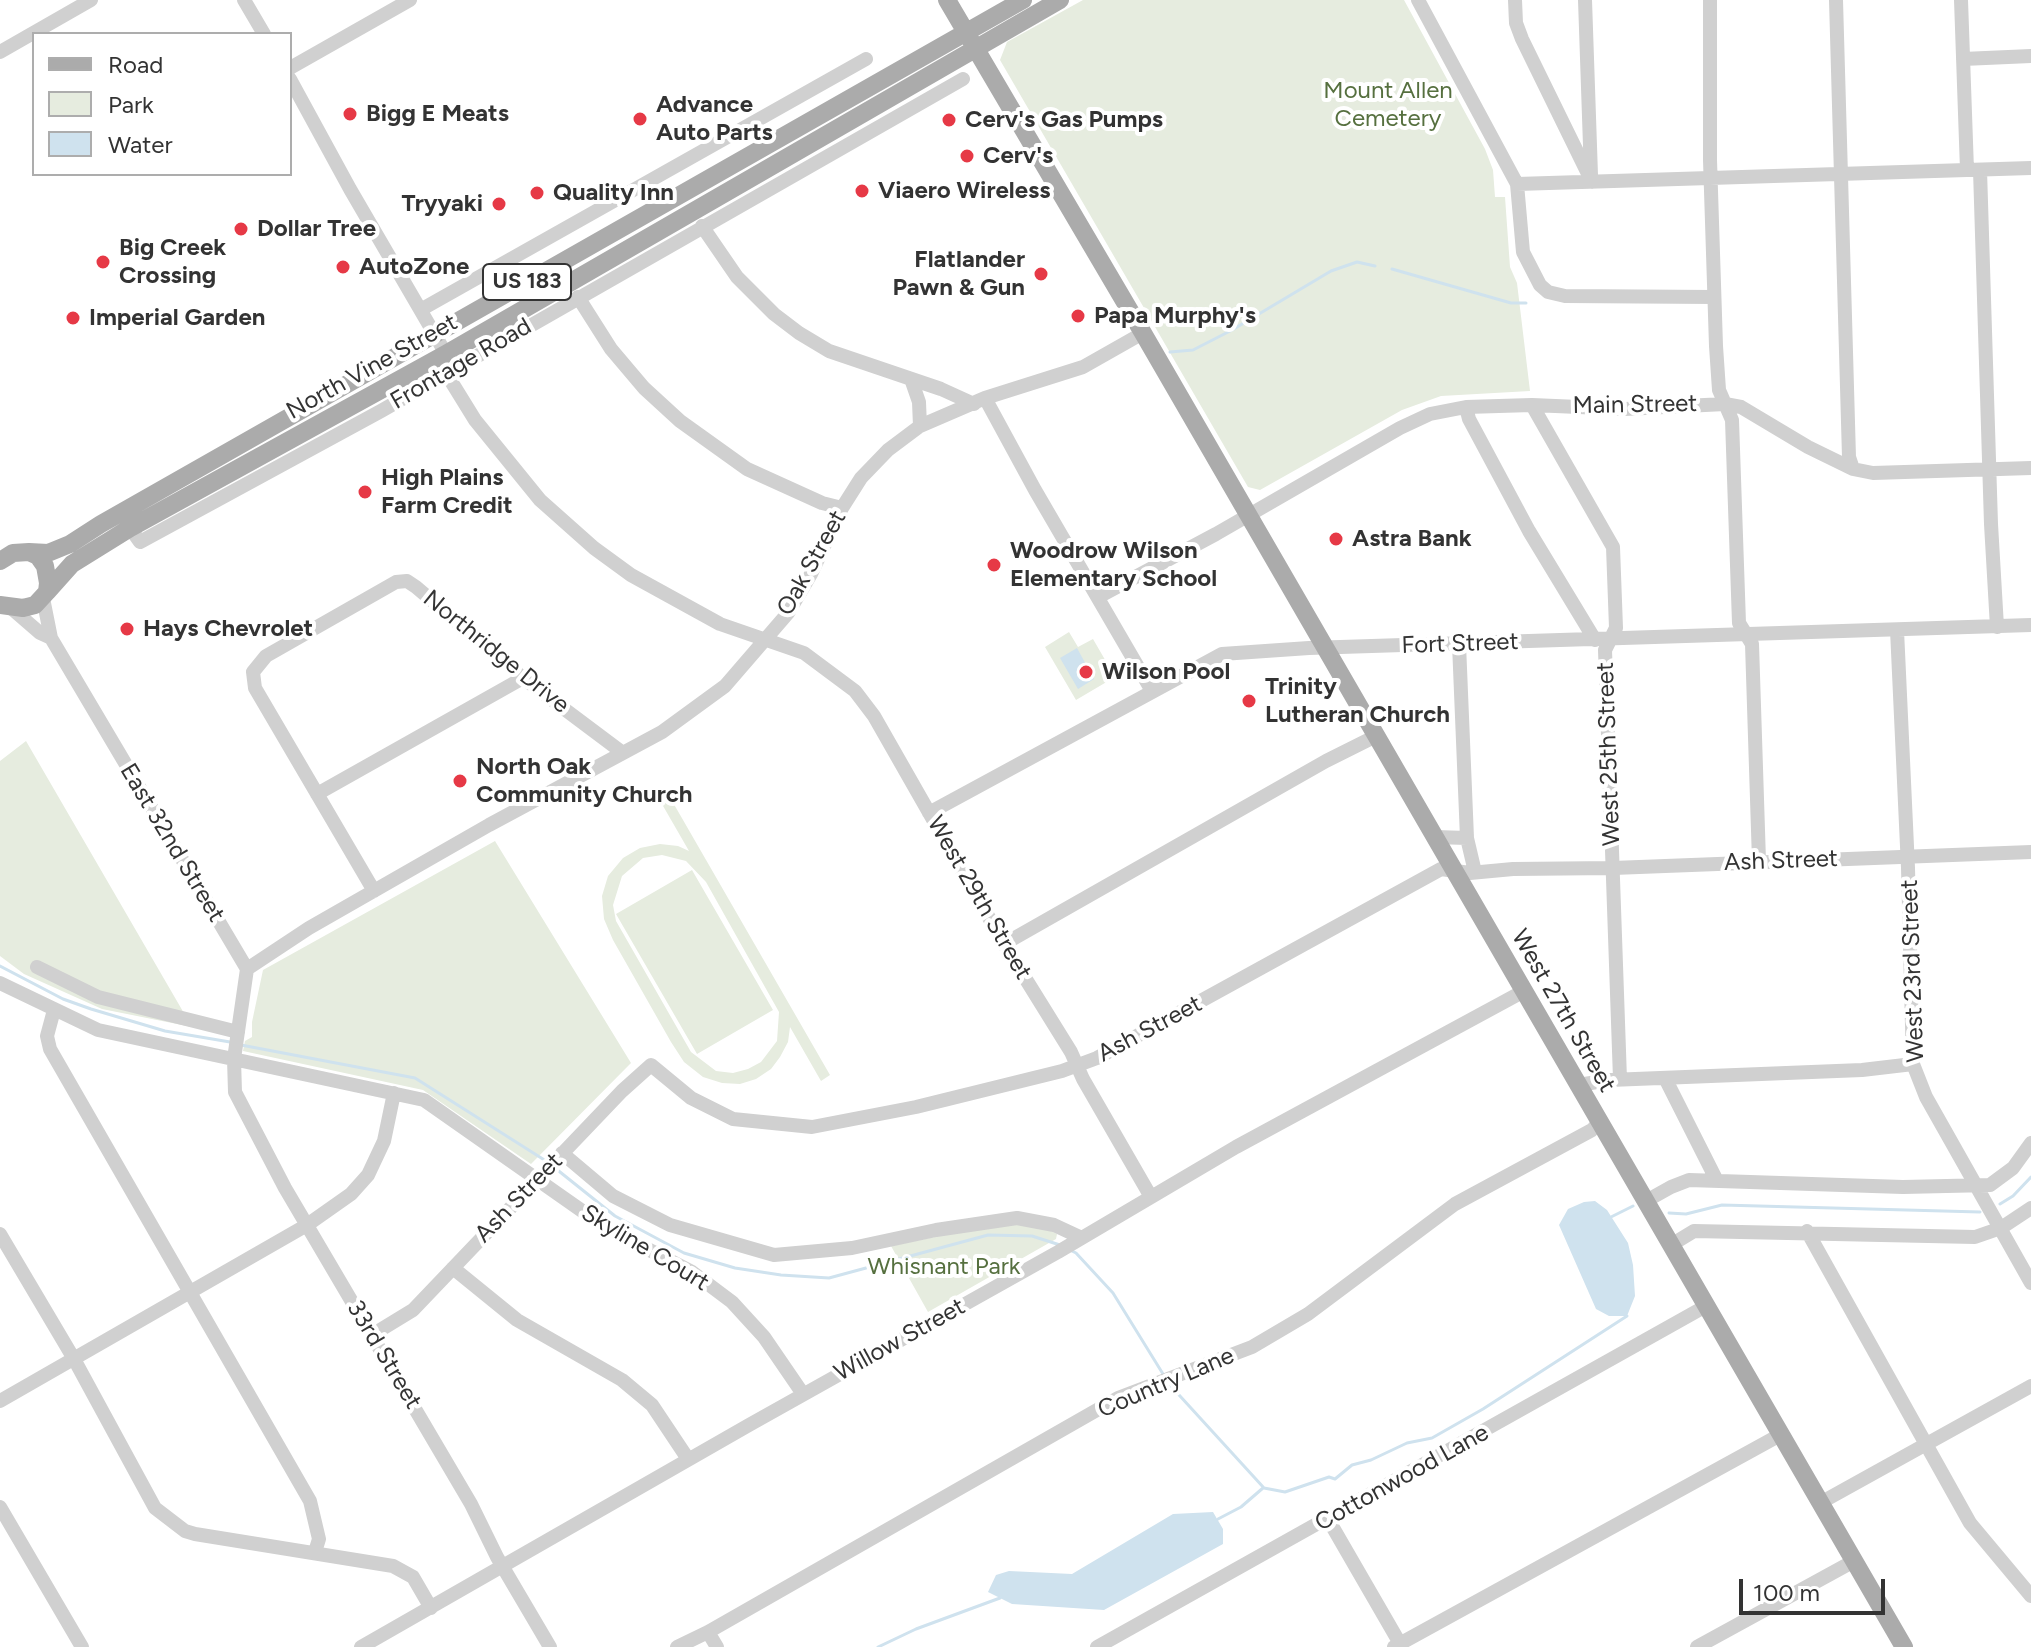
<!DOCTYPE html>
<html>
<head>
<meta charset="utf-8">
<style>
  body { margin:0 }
  #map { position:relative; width:2031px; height:1647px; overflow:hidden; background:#fff; font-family:Figtree,sans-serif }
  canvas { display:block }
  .legend { position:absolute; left:32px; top:32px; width:260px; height:144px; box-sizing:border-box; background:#fff; border:2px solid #adadad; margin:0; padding:10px 14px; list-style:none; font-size:24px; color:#333 }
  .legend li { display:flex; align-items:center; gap:16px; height:40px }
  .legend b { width:40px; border:2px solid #adadad }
  .scale { position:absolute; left:1739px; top:1579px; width:146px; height:36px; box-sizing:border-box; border:4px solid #333; border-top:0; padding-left:10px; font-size:24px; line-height:28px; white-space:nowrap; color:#333; -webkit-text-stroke:6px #fff; paint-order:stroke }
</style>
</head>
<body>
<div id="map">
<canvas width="2031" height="1647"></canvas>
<ul class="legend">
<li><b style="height:10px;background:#ababab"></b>Road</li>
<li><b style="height:22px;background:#e6ecdf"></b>Park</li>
<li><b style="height:22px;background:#cfe2ee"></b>Water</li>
</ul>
<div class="scale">100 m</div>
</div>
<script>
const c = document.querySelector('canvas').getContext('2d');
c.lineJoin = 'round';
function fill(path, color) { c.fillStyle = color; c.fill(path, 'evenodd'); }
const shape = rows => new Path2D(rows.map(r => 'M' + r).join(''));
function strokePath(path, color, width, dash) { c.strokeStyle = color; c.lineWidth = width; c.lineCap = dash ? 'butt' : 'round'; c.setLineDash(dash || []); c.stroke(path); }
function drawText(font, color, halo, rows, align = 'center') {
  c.font = font + ' Figtree,sans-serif'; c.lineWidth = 8; c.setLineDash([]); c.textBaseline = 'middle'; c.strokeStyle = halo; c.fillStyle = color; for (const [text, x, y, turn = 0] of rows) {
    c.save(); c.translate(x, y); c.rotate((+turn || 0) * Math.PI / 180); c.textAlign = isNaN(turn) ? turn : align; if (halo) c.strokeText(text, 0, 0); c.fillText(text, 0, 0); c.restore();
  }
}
const green = shape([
  [1083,0,1404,0,1485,149,1493,170,1495,197,1505,197,1510,267,1517,283,1530,391,1441,396,1402,410,1260,490,1248,487,1000,60,1007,42],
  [1069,632,1078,647,1093,639,1115,677,1076,700,1045,647],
  [26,741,192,1027,102,1009,24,974,0,956,0,761],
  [664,787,830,1075,821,1081,790,1027,788,1042,780,1057,771,1069,756,1079,740,1084,722,1083,703,1077,684,1062,671,1042,613,940,604,919,602,896,608,876,623,858,640,848,660,844,678,846,689,851,655,792],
  [662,855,686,861,706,882,779,1012,777,1041,761,1062,748,1069,733,1073,716,1071,691,1052,616,921,613,905,622,876,643,858],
  [495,841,631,1063,531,1164,423,1090,243,1051,245,1041,252,1037,252,1022,263,970],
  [692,870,773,1010,697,1054,616,914],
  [1014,1224,1047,1229,1057,1234,1056,1239,928,1312,891,1246,993,1225]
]);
const water = shape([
  [1077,648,1094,679,1078,689,1060,658],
  [1595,1201,1607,1210,1628,1243,1633,1265,1635,1296,1627,1316,1609,1316,1596,1309,1559,1225,1568,1209,1584,1202],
  [1213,1512,1223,1529,1223,1544,1104,1610,1012,1604,988,1592,996,1575,1009,1571,1072,1574,1173,1514]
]);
const stream = shape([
  [1392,269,1511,303,1526,303],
  [1170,352,1193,350,1232,330,1331,271,1357,262,1375,266],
  [0,966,63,999,91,1009,165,1031,230,1042],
  [241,1045,415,1078,546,1161],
  [555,1168,615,1216,684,1253,735,1268,781,1275,829,1278,988,1235,1032,1236,1060,1245],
  [2000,1204,2013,1196,2031,1177],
  [1669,1213,1686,1214,1722,1205,1980,1212],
  [1611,1217,1633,1206],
  [1070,1250,1076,1253,1113,1293,1163,1374],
  [1169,1384,1264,1488,1285,1492,1329,1477,1335,1479,1352,1465,1371,1460,1407,1443,1432,1438,1483,1409,1627,1316],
  [1218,1519,1241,1507,1263,1488],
  [878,1647,916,1629,1000,1598]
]);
const minor = shape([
  [244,0,264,34],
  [1418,0,1517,184,1523,252,1540,285,1548,292,1565,296,1714,297],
  [1515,0,1516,23,1522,39,1592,182],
  [1585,0,1591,175],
  [1710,0,1710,160,1716,346,1719,390,1732,420,1739,623,1752,644,1759,861],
  [1836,0,1849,457,1853,469],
  [1961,0,1967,170],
  [0,52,91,0],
  [1963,59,2031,56],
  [290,68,410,0],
  [290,79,350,189,446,354],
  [1980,170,1991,524,1997,627],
  [1517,184,2031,168],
  [702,226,737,277,774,314,799,333,829,351,941,389,974,404],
  [578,297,611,349,644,388,680,421,747,469,822,503,842,508],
  [422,309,866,59],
  [446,373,475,420,540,500,594,548,631,575,720,624,804,653,855,691,874,716,1004,944,1071,1052,1083,1079,1151,1197],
  [911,379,919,402,920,426],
  [985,398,1035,490,1152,691],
  [1532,405,1613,547,1616,628,1605,650,1620,1079],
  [1466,407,1469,419,1529,531,1595,640],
  [130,528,140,542,381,411,963,79],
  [1098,597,1216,534,1400,428,1430,414,1466,407,1532,405,1625,409,1725,404,1741,407,1808,447,1853,469,1873,473,2031,468],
  [43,598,51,638,247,969,234,1059,235,1092,285,1188,471,1504,497,1557,550,1647],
  [10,607,40,633,51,638],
  [1897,630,1908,868,1913,1064,1926,1097,2031,1283],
  [1459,644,1467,838,1475,872],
  [317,794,523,678],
  [929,813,1222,654,1309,648,2031,625],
  [1435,837,1467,838],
  [374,891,255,688,253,672,266,656,396,582,407,581,416,587,523,678,623,753],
  [1004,944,1326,761,1376,736],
  [37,967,98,997,238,1032],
  [247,969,309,928,489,825,662,732,725,686,788,613,811,574,842,508,861,478,888,450,920,426,985,398,1083,367,1143,333],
  [0,983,98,1030,424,1100,605,1227,692,1272,732,1302,764,1337,803,1394],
  [54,1010,47,1036,50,1049,310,1501,319,1539,315,1552],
  [1665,1078,1717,1181],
  [1578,1085,1610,1080,1862,1070,1913,1064],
  [562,1153,613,1196,670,1225,774,1255,852,1248,936,1230,1017,1218,1054,1225,1082,1238],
  [1646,1201,1671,1187,1689,1180,1903,1187,1990,1185,2013,1168,2031,1143],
  [1807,1231,1970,1523,2031,1596],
  [0,1234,74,1359,155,1508,185,1531,195,1534,393,1566,413,1577,431,1608],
  [1671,1245,1694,1231,1975,1237,2001,1228,2031,1208],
  [453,1268,517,1320,622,1380,652,1405,688,1459],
  [372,1335,413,1310,622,1091,651,1065,691,1098,733,1119,812,1127,916,1107,1062,1071,1097,1058,1441,869,1470,873,1513,869,1613,868,2031,852],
  [0,1401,307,1225,351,1194,368,1175,384,1141,394,1093],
  [1820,1503,2031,1386],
  [0,1507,82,1647],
  [1328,1519,1402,1647],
  [708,1632,717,1647],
  [361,1647,749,1425,1058,1252,1236,1147,1524,991],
  [677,1647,708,1632,1118,1398,1252,1347,1308,1314,1455,1204,1592,1130,1599,1122],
  [1097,1647,1706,1306],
  [1394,1647,1780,1435],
  [1697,1647,1854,1561]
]);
const major = shape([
  [947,0,1143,333,1904,1647],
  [29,552,48,553,70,544,101,524,1023,0],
  [0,561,13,553,29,552,38,556,45,566,48,583,47,592,35,605,23,608,0,605],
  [47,592,72,564,130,528,446,354,1060,0]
]);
const markers = [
  [350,114,8,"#e63946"],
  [640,119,8,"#e63946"],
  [949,120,8,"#e63946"],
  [967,156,8,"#e63946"],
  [862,191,8,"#e63946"],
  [537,193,8,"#e63946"],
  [499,204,8,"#e63946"],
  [241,229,8,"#e63946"],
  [103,262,8,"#e63946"],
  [343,267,8,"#e63946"],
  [1041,274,8,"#e63946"],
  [1078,316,8,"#e63946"],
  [73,318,8,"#e63946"],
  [365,492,8,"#e63946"],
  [1336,539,8,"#e63946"],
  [994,565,8,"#e63946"],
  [127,629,8,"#e63946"],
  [1086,672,8,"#e63946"],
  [1249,701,8,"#e63946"],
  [460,781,8,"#e63946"]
];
const shields = [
  [527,282,88]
];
const shieldNames = [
  ["US 183",527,282]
];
const parkNames = [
  ["Mount Allen",1388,91],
  ["Cemetery",1388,119],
  ["Whisnant Park",944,1267]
];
const poiNames = [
  ["Advance",656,105],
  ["Auto Parts",656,133],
  ["Bigg E Meats",366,114],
  ["Cerv's Gas Pumps",965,120],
  ["Cerv's",983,156],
  ["Viaero Wireless",878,191],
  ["Quality Inn",553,193],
  ["Tryyaki",483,204,"right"],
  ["Dollar Tree",257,229],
  ["Big Creek",119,248],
  ["Crossing",119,276],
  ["Flatlander",1025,260,"right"],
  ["Pawn & Gun",1025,288,"right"],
  ["AutoZone",359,267],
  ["Papa Murphy's",1094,316],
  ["Imperial Garden",89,318],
  ["High Plains",381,478],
  ["Farm Credit",381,506],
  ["Astra Bank",1352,539],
  ["Woodrow Wilson",1010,551],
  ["Elementary School",1010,579],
  ["Hays Chevrolet",143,629],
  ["Wilson Pool",1102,672],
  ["Trinity",1265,687],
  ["Lutheran Church",1265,715],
  ["North Oak",476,767],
  ["Community Church",476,795]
];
const streetNames = [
  ["Frontage Road",461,364,-30],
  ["North Vine Street",372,367,-29],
  ["Main Street",1635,405,-1],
  ["Oak Street",812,563,-61],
  ["Fort Street",1460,644,-2],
  ["Northridge Drive",496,652,39],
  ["West 25th Street",1609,754,-92],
  ["East 32nd Street",172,843,59],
  ["Ash Street",1781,861,-2],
  ["West 29th Street",979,898,60],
  ["West 23rd Street",1913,971,-92],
  ["West 27th Street",1563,1011,60],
  ["Ash Street",1150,1029,-28],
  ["Ash Street",519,1198,-46],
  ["Skyline Court",645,1248,31],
  ["Willow Street",900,1340,-29],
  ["33rd Street",384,1355,59],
  ["Country Lane",1166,1383,-23],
  ["Cottonwood Lane",1402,1478,-29]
];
fill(green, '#e6ecdf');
fill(water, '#cfe2ee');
strokePath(stream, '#cfe2ee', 3);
strokePath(minor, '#d0d0d0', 14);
strokePath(major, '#ababab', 18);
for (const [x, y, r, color] of markers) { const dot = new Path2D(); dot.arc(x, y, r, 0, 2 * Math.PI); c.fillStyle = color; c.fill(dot); strokePath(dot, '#fff', 3); }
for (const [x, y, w] of shields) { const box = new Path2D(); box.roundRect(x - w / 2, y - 18, w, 36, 6); c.fillStyle = '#fff'; c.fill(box); strokePath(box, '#333', 2); }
drawText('bold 22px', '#333', null, shieldNames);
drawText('24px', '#56703f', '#fff', parkNames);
drawText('bold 24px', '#333', '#fff', poiNames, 'left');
drawText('24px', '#333', '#fff', streetNames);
</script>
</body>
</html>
